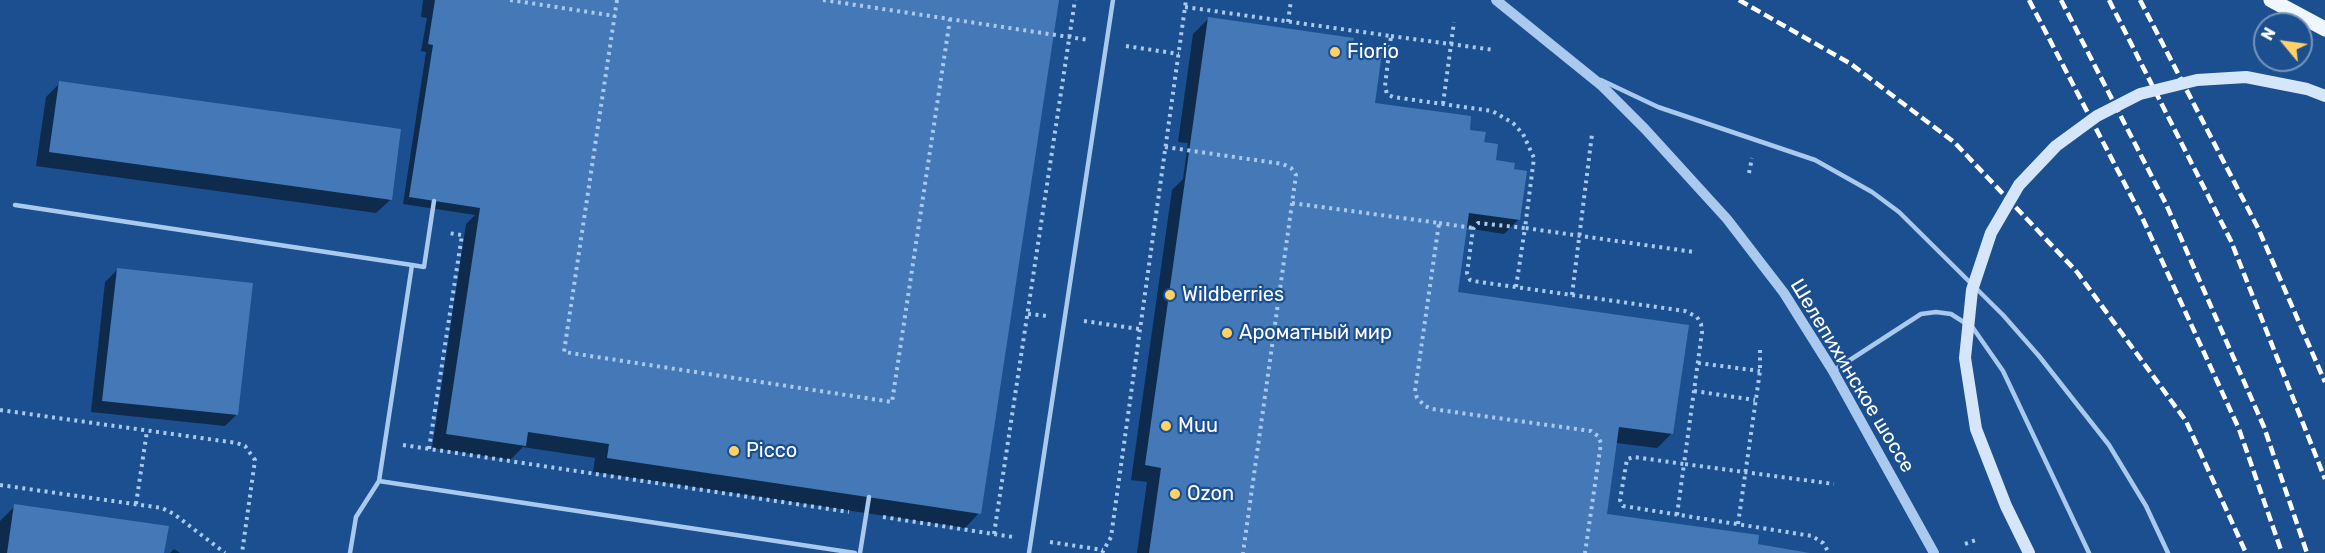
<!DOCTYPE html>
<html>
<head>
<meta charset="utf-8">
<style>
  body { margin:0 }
  #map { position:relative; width:2325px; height:553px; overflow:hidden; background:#1b4f8f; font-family:Rubik,sans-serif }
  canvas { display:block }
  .north { position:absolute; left:2253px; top:12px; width:60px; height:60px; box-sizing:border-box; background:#1b4f8f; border:2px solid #7695bc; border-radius:50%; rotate:299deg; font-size:16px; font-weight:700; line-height:24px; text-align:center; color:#fff }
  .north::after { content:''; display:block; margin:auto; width:21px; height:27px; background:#ffd166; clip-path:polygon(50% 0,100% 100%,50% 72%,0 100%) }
</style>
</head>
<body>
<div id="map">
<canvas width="2325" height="553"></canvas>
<div class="north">N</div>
</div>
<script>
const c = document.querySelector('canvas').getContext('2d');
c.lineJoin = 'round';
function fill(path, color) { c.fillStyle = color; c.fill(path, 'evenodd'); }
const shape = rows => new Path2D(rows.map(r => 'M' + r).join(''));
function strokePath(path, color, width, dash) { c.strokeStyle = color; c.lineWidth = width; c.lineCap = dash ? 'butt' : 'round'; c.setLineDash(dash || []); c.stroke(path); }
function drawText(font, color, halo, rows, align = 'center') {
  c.font = font + ' Rubik,sans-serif'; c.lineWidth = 4.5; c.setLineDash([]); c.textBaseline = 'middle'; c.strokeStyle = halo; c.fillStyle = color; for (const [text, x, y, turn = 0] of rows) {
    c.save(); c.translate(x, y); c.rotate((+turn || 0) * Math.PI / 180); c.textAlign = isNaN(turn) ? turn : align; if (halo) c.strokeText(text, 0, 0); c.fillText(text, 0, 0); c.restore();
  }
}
const shadow = shape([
  [423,0,1057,0,979,513,965,528,593,472,595,458,523,447,510,460,432,448,466,224,475,215,403,204,426,52,421,51,427,18,421,17],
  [1208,19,1351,51,1374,104,1468,131,1482,144,1494,161,1513,170,1519,219,1504,234,1466,228,1457,292,1672,433,1657,448,1616,443,1605,518,1809,553,1137,553,1147,482,1131,480,1172,190,1183,179,1188,143,1178,142,1193,34],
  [60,83,390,200,376,213,36,166,46,97],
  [117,270,237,414,225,426,91,412,105,282],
  [15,506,163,553,0,553,0,521],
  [174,549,180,553,170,553]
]);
const building = shape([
  [435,0,1059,0,981,514,607,458,609,444,528,432,526,446,446,434,480,208,409,197,433,45,428,44],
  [1208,17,1354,38,1352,49,1382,53,1375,103,1471,116,1470,130,1486,132,1484,142,1498,144,1496,160,1515,163,1514,169,1527,171,1520,220,1469,213,1458,292,1689,325,1673,434,1619,427,1607,514,1759,535,1758,544,1810,553,1149,553,1161,468,1145,465],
  [59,81,401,129,392,200,49,152],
  [117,268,253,283,238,415,102,401],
  [14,504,169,526,164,553,7,553]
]);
const path = shape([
  [510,0,615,16],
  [617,0,564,352,892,402,950,19],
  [823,0,1089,40],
  [1185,7,1391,36,1385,86,1387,94,1393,97,1492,111,1513,123,1523,134,1534,158,1525,228,1694,252],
  [1288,22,1291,0],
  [1391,36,1494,50],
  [1126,46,1179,54],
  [1443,104,1454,22],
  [1165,147,1283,164,1291,168,1296,175,1243,553],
  [1749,173,1752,158],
  [1292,203,1439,223,1415,391,1417,398,1425,406,1432,409,1591,431,1598,436,1601,443,1585,553],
  [1439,223,1473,228],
  [1516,287,1525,228,1478,223,1473,229,1467,273,1470,280,1473,281,1685,311,1697,317,1701,324,1702,332,1684,464,1634,457,1627,459,1620,500,1623,506,1812,536,1823,543,1829,553],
  [1572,295,1592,134],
  [1028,314,1047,316],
  [1084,321,1139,329],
  [1698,363,1760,371],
  [1694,391,1755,400],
  [0,410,237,443,245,446,255,460,242,553],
  [403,445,849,512],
  [429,449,462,235,448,233],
  [0,485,162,508,174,514,225,553],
  [136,504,147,431],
  [1677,515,1684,464,1834,484],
  [883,517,1013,537],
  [1738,524,1760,371,1760,347],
  [994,534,1075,0],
  [1050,542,1103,550],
  [1965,544,1979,539],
  [1102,553,1111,537,1186,0]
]);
const service = shape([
  [1601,80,1658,107,1815,160,1872,192,1899,212,2003,315,2039,356,2109,445,2146,506,2168,553],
  [15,205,412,265,379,481,855,553],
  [412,265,424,267,434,201],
  [1833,371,1921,314,1936,312,1951,314,1973,328,2003,371,2089,553],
  [350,553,356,517,379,481],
  [860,553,869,497],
  [1029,553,1113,0]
]);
const tertiary = shape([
  [1496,0,1601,85,1645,129,1727,219,1784,293,1833,371,1934,553]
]);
const primary = shape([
  [2271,0,2325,29]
]);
const rail = shape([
  [1739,0,1851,64,1954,142,2077,272,2186,421,2246,553],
  [2029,0,2141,215,2239,429,2282,553],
  [2061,0,2166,204,2264,427,2307,553],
  [2109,0,2231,241,2325,479],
  [2140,0,2258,228,2325,382]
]);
const secondaryBridge = shape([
  [2029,553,2006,506,1976,429,1965,358,1972,290,1991,233,2019,185,2056,146,2097,116,2140,94,2197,80,2246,77,2307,89,2325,96]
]);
const markers = [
  [1335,52,6,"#ffd166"],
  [1170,295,6,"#ffd166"],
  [1227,333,6,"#ffd166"],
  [1166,426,6,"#ffd166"],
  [734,451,6,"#ffd166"],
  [1175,494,6,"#ffd166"]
];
const poiNames = [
  ["Fiorio",1347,52],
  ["Wildberries",1182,295],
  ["Ароматный мир",1239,333],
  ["Muu",1178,426],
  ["Picco",746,451],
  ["Ozon",1187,494]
];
const streetNames = [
  ["Шелепихинское шоссе",1852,376,59]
];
fill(shadow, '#0007');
fill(building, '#4478b7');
strokePath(path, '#a9c9ee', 4, [3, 4.5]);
strokePath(service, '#a9c9ee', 4.5);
strokePath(tertiary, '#a9c9ee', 10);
strokePath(primary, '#f0f6ff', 15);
strokePath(rail, '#fff', 4.5, [10, 4.5]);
strokePath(secondaryBridge, '#d6e6fa', 12);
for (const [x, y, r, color] of markers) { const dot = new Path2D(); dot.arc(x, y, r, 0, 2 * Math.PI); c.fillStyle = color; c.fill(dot); strokePath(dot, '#1b4f8f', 2); }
drawText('20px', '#fff', '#1b4f8f', poiNames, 'left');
drawText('20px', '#fff', '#1b4f8f', streetNames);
</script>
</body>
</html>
